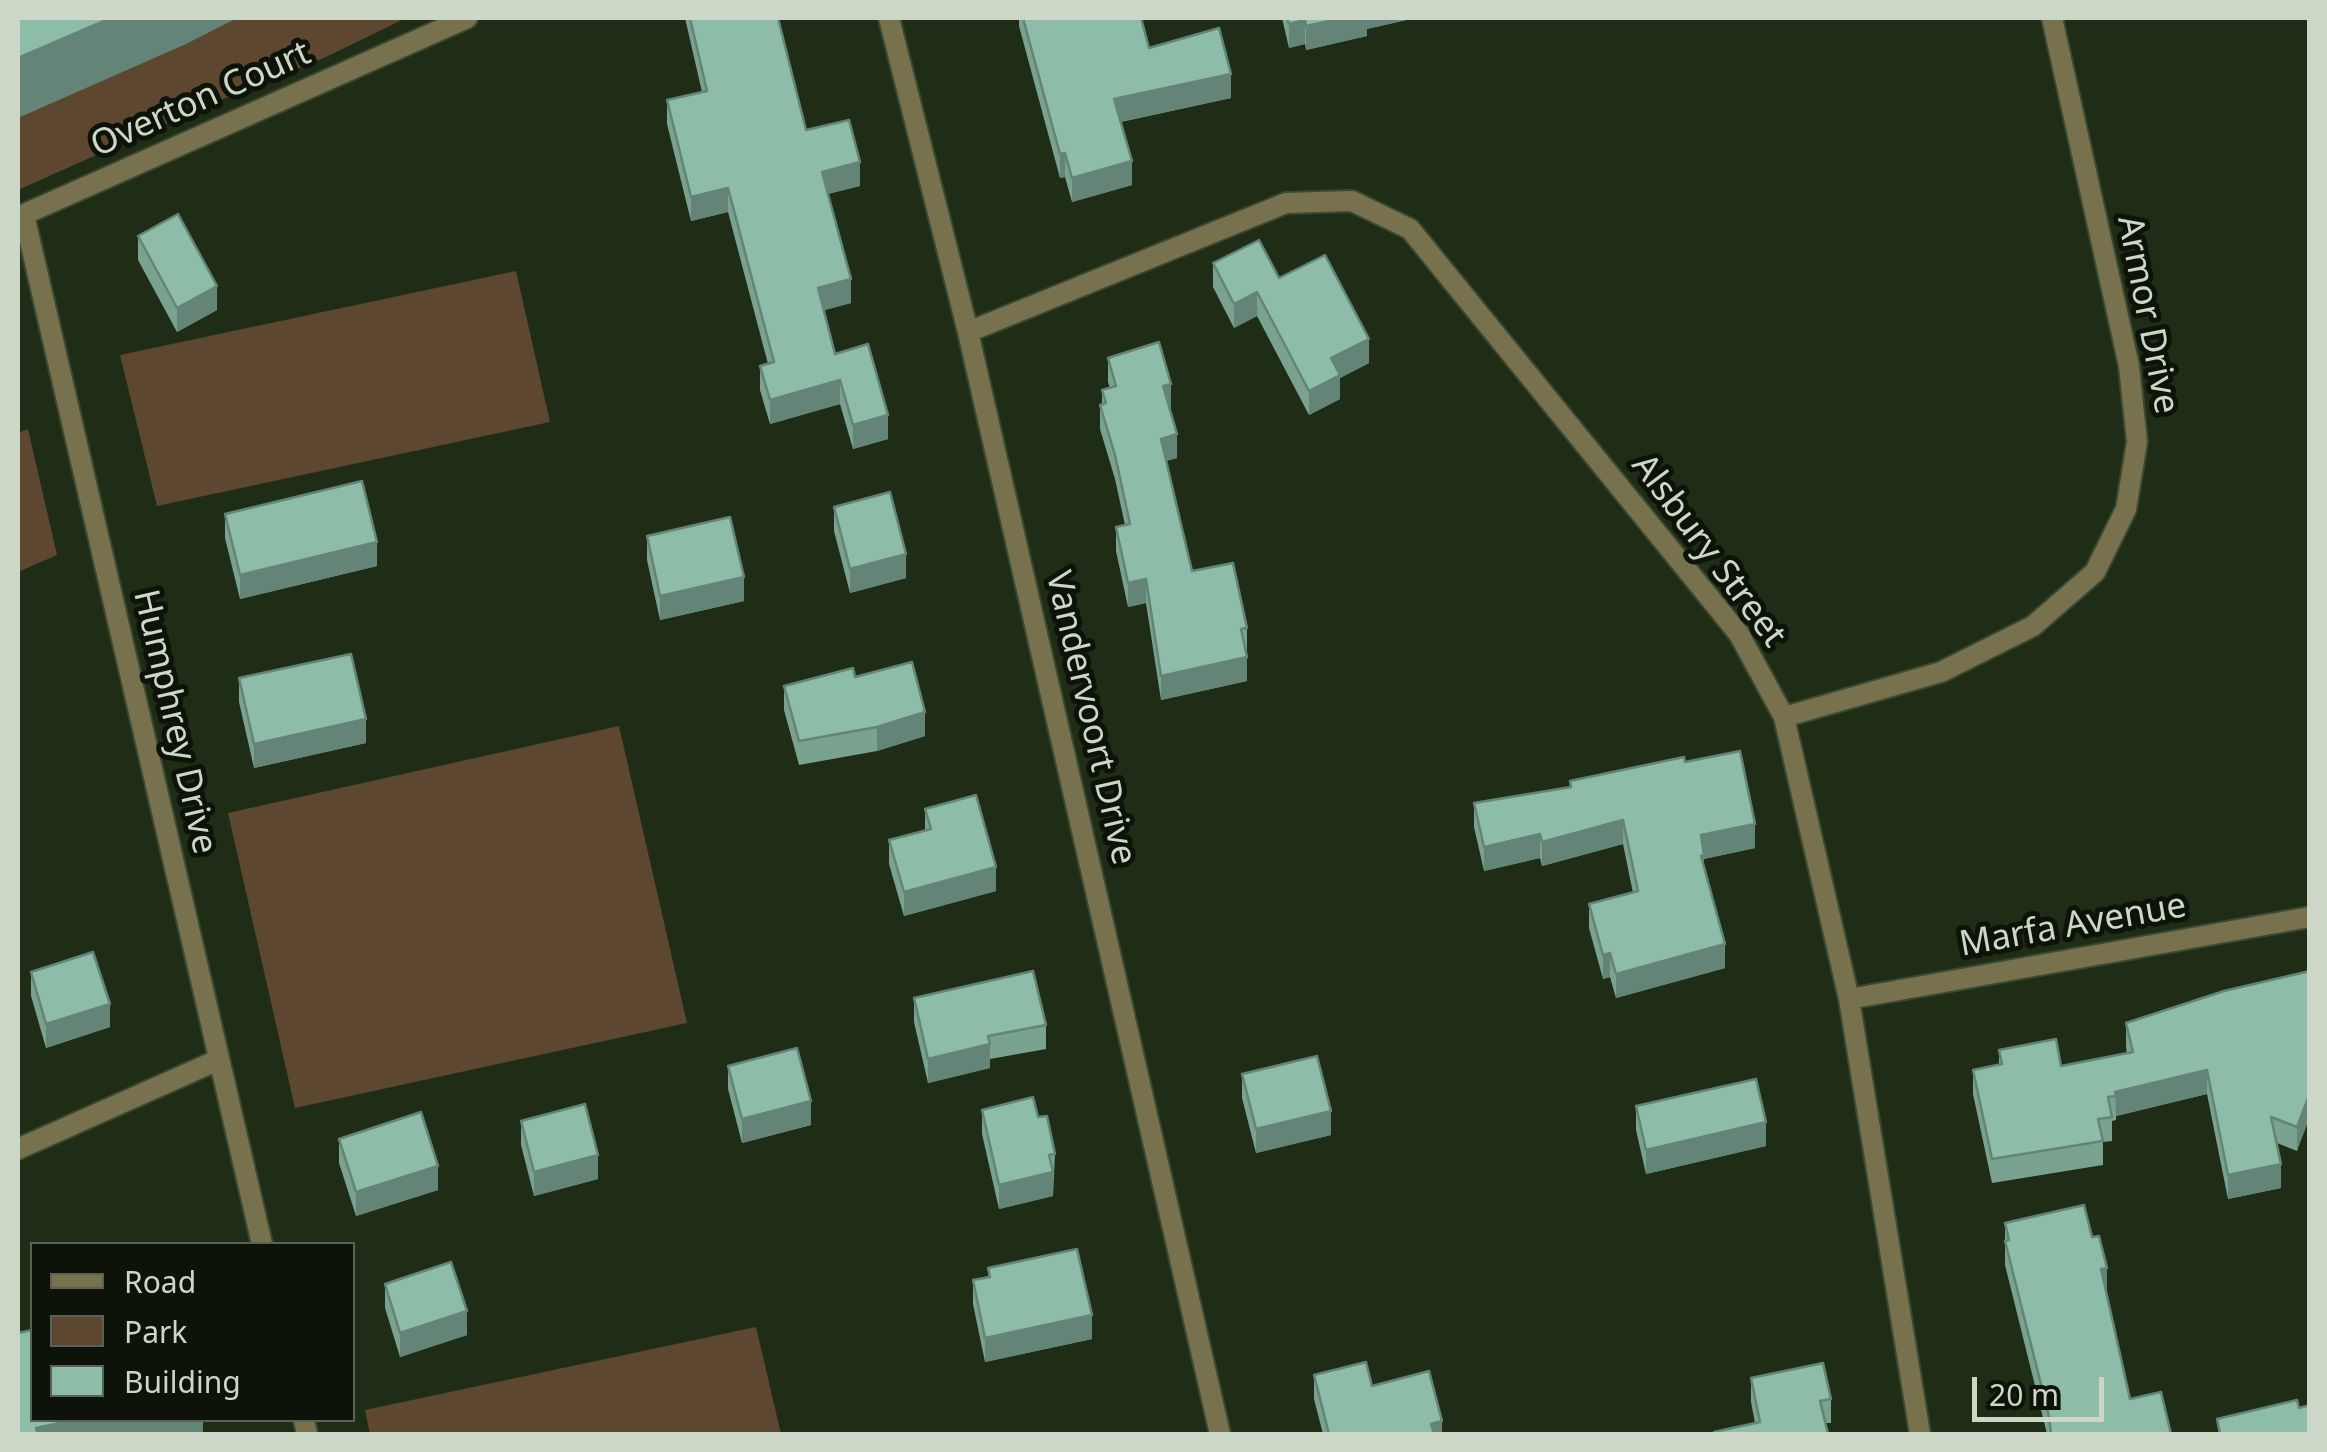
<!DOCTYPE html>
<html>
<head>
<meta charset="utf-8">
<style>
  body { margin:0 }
  #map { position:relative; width:2327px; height:1452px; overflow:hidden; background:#1f2d16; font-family:"Noto Sans",sans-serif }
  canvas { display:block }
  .frame { position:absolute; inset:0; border:20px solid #cdd7c8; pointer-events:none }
  .legend { position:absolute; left:30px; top:1242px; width:325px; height:180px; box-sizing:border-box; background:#0d1309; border:2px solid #5a6155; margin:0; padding:12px 18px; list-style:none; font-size:30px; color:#cdd7c8 }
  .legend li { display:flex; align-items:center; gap:20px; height:50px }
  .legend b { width:50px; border:2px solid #5a6155 }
  .scale { position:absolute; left:1972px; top:1377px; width:132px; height:45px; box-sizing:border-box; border:5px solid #cdd7c8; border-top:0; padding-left:12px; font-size:30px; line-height:35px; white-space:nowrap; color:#cdd7c8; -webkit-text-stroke:8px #0d1309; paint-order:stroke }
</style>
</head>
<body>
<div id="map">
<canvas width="2327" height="1452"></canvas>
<div class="frame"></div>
<ul class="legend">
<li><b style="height:12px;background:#77714e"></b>Road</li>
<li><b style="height:28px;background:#5d4731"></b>Park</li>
<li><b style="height:28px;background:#8dbca8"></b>Building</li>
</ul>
<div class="scale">20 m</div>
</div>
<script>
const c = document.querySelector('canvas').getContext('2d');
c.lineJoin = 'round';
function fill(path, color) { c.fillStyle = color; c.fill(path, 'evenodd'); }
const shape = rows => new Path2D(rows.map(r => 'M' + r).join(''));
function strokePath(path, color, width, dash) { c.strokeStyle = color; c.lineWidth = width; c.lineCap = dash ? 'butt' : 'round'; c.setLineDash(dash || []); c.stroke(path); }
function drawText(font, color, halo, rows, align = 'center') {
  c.font = font + ' "Noto Sans",sans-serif'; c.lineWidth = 10; c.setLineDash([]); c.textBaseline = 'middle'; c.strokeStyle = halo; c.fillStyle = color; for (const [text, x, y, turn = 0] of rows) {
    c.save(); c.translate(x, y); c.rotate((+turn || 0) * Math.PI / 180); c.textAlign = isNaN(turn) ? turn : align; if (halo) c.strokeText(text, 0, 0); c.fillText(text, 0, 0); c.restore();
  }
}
const green = shape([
  [18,18,406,18,326,57,206,106,18,190],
  [516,271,550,422,157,506,120,355],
  [28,429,57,555,18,572,18,433],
  [619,726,687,1023,295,1108,228,813],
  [756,1327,781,1434,370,1434,365,1410]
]);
const street = shape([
  [889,18,968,332,1220,1434],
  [24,215,262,1244],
  [18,217,467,18],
  [968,332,1286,203,1352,201,1410,229,1739,634,1784,717,1849,999,1920,1434],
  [1784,717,1941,672,2033,626,2095,572,2126,509,2137,442,2129,366,2052,18],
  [1849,999,2310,917],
  [18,1149,218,1060],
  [304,1420,307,1434]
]);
const wall = shape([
  [685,18,778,18,806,130,860,186,828,194,851,303,824,310,835,354,888,439,853,449,840,404,770,424,760,390,760,366,768,364,728,212,691,221,667,124,667,100,702,92],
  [1019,18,1141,18,1149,48,1231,98,1121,122,1132,185,1072,202,1065,177,1060,178,1019,26],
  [1282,18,1415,18,1367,29,1367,36,1306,50,1305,44,1289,48],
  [138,236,217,310,177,332,138,260],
  [1213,263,1279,278,1369,363,1340,378,1340,399,1309,415,1257,316,1234,328,1213,287],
  [1108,358,1171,408,1170,408,1177,458,1166,461,1192,571,1247,628,1247,681,1161,700,1146,603,1128,607,1116,551,1116,527,1125,525,1115,479,1100,429,1100,405,1102,404,1102,390,1110,388,1108,382],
  [834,507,906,578,850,593,834,531],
  [225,514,377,566,240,599,225,538],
  [647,536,744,601,660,620,647,560],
  [855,677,925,736,877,751,799,765,784,710,784,686],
  [239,678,366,743,254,768,239,702],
  [1685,762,1755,848,1704,859,1704,868,1725,968,1616,998,1610,977,1603,979,1589,928,1589,904,1633,893,1623,844,1542,866,1540,858,1484,871,1474,827,1474,803,1570,787,1570,781],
  [925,809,996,891,904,916,889,864,889,840,925,831],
  [2310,971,2297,1151,2277,1143,2281,1188,2228,1199,2207,1094,2116,1116,2116,1120,2112,1121,2112,1141,2103,1142,2103,1165,1992,1183,1973,1094,1973,1070,1999,1064,1999,1050,2061,1066,2127,1054,2126,1047,2126,1023],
  [31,972,110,1027,46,1048,31,996],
  [914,998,1046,1025,1046,1049,990,1059,990,1068,928,1083,914,1022],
  [728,1066,811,1125,742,1143,728,1089],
  [1242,1074,1331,1135,1256,1153,1242,1098],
  [1636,1106,1766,1146,1646,1174,1636,1130],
  [982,1110,1038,1117,1055,1154,1053,1196,999,1209,982,1134],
  [521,1121,598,1179,534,1196,521,1145],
  [339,1139,438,1190,356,1216,339,1163],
  [2005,1223,2130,1399,2171,1434,2047,1434,2005,1265],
  [988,1268,1092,1339,985,1362,973,1304,973,1280,988,1277],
  [385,1284,467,1335,400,1357,385,1308],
  [1314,1375,1372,1386,1442,1434,1323,1434,1314,1399],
  [1751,1378,1831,1399,1831,1423,1755,1423,1751,1402]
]);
const shadedWall = shape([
  [111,18,237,18,186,44,18,118,18,58],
  [1343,18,1415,18,1367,29,1367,36,1306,50,1306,26],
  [1305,20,1305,44,1289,48,1289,24],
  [1231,74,1231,98,1114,123,1114,99],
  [1065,153,1065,177,1060,178,1060,154],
  [1132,161,1132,185,1072,202,1072,178],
  [860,162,860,186,822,195,822,172],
  [728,188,728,212,691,221,691,197],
  [851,279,851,303,818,312,818,288],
  [217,286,217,310,177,332,177,308],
  [1257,292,1257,316,1234,328,1234,304],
  [1369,339,1369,363,1340,378,1340,399,1309,415,1309,391,1331,358],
  [840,380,840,404,770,424,770,400],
  [1171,384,1171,408,1163,410,1163,386],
  [888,415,888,439,853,449,853,425],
  [1177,434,1177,458,1161,462,1161,439],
  [377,542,377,566,240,599,240,575],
  [906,554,906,578,850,593,850,569],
  [744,577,744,601,660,620,660,596],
  [1146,579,1146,603,1128,607,1128,583],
  [1247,657,1247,681,1161,700,1161,676],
  [925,712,925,736,877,751,877,727],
  [366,719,366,743,254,768,254,744],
  [1623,820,1623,844,1542,866,1542,842],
  [1755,824,1755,848,1704,859,1704,879,1701,880,1701,835],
  [1540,834,1540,858,1484,871,1484,847],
  [996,867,996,891,904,916,904,892],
  [1725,944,1725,968,1616,998,1616,974],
  [1610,953,1610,977,1603,979,1603,955],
  [110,1004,110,1027,46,1048,46,1024],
  [990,1044,990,1068,928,1083,928,1059],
  [2207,1070,2207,1094,2116,1116,2115,1092],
  [2310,1093,2310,1117,2297,1151,2297,1127],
  [811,1101,811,1125,742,1143,742,1119],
  [1331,1111,1331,1135,1256,1153,1256,1129],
  [1766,1122,1766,1146,1646,1174,1646,1150],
  [598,1155,598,1179,534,1196,534,1172],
  [2281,1164,2281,1188,2228,1199,2228,1175],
  [438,1166,438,1190,356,1216,356,1192],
  [1053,1172,1053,1196,999,1209,999,1185],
  [2107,1268,2107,1292,2101,1269],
  [467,1311,467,1335,400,1357,400,1333],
  [1092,1315,1092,1339,985,1362,985,1338],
  [74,1420,203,1420,203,1434,36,1434,36,1428],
  [1442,1421,1442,1434,1431,1434,1431,1424]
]);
const building = shape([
  [18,18,111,18,18,58,18,18],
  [690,18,778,18,806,130,849,120,860,162,822,172,851,279,818,288,835,354,868,344,888,415,853,425,840,380,770,400,760,366,774,362,728,188,691,197,667,100,707,91,690,18],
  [1023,18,1141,18,1149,48,1219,28,1231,74,1114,99,1132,161,1072,178,1065,153,1060,154,1023,18],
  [1287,18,1343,18,1306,26,1305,20,1289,24,1287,18],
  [178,214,217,286,177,308,138,236,178,214],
  [1259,240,1279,278,1325,255,1369,339,1331,358,1340,375,1309,391,1257,292,1234,304,1213,263,1259,240],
  [1159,342,1171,384,1163,386,1177,434,1161,439,1192,571,1233,563,1247,628,1241,629,1247,657,1161,676,1146,579,1128,583,1116,527,1130,524,1115,455,1100,405,1106,403,1102,390,1116,386,1108,358,1159,342],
  [362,481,377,542,240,575,225,514,362,481],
  [890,492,906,554,850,569,834,507,890,492],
  [730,517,744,577,660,596,647,536,730,517],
  [351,654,366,719,254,744,239,678,351,654],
  [912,662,925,712,877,727,799,741,784,686,853,668,855,677,912,662],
  [1740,751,1755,824,1701,835,1704,855,1701,856,1725,944,1616,974,1610,953,1603,955,1589,904,1638,891,1623,820,1542,842,1540,834,1484,847,1474,803,1571,787,1570,781,1684,757,1685,762,1740,751],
  [976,795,996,867,904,892,889,840,931,829,925,809,976,795],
  [93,952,110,1004,46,1024,31,972,93,952],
  [1033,971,1046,1025,988,1036,990,1044,928,1059,914,998,1033,971],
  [2310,971,2310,1093,2297,1127,2271,1117,2281,1164,2228,1175,2207,1070,2115,1092,2116,1096,2108,1097,2112,1117,2098,1119,2103,1141,1992,1159,1973,1070,2002,1064,1999,1050,2056,1039,2061,1066,2133,1052,2126,1023,2224,991,2310,971],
  [797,1048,811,1101,742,1119,728,1066,797,1048],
  [1317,1056,1331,1111,1256,1129,1242,1074,1317,1056],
  [1756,1079,1766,1122,1646,1150,1636,1106,1756,1079],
  [1033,1097,1038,1117,1047,1116,1055,1154,1049,1155,1053,1172,999,1185,982,1110,1033,1097],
  [585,1104,598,1155,534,1172,521,1121,585,1104],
  [421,1112,438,1166,356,1192,339,1139,421,1112],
  [2084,1205,2092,1237,2099,1236,2107,1268,2101,1269,2130,1399,2161,1392,2171,1434,2051,1434,2049,1416,2005,1241,2009,1240,2005,1223,2084,1205],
  [1077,1249,1092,1315,985,1338,973,1280,990,1277,988,1268,1077,1249],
  [451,1262,467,1311,400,1333,385,1284,451,1262],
  [32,1330,32,1420,74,1420,36,1428,38,1434,18,1434,18,1333,32,1330],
  [1366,1362,1372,1386,1429,1371,1442,1421,1431,1424,1434,1434,1329,1434,1314,1375,1366,1362],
  [1823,1363,1831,1399,1820,1401,1828,1434,1715,1434,1714,1432,1760,1422,1751,1378,1823,1363],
  [2297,1400,2299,1408,2310,1405,2310,1434,2220,1434,2217,1419,2297,1400]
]);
const streetNames = [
  ["Overton Court",201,100,-24],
  ["Armor Drive",2147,315,79],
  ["Alsbury Street",1708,551,53],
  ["Vandervoort Drive",1090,718,77],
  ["Humphrey Drive",174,722,77],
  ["Marfa Avenue",2073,926,-10]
];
fill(green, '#5d4731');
strokePath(street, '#3b4832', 24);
strokePath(street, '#77714e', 20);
fill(wall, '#79a290');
fill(shadedWall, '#638476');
fill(building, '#8dbca8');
strokePath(building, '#638476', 2.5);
drawText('35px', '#cdd7c8', '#0d1309', streetNames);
</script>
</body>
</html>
